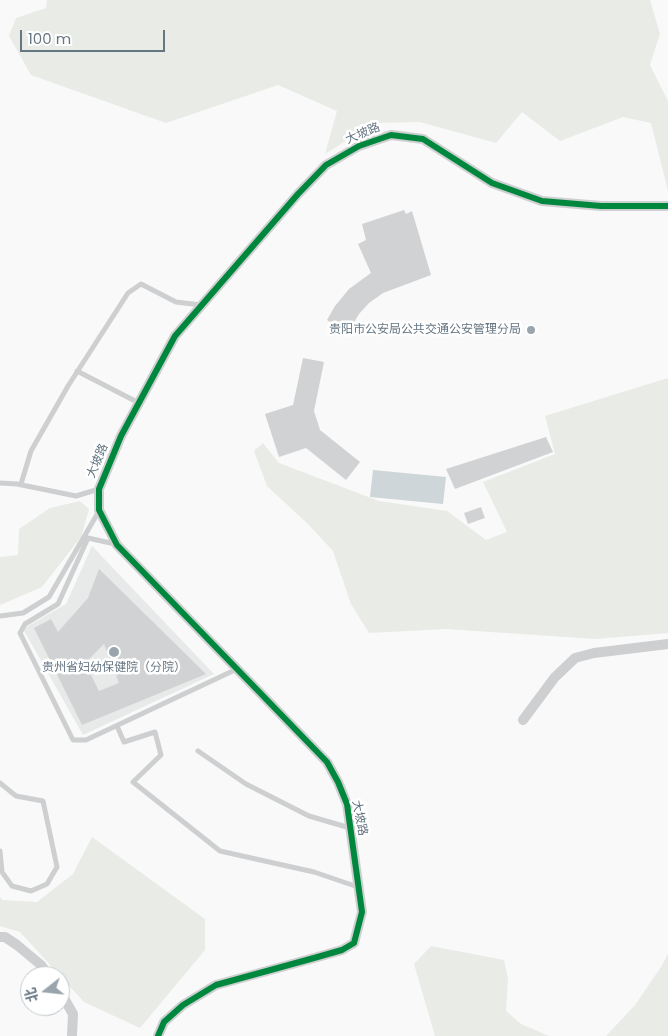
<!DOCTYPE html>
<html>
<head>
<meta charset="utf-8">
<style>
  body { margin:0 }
  #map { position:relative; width:668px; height:1036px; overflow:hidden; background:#f9f9f9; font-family:Poppins,"Noto Sans SC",sans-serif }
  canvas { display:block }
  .north { position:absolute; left:20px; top:966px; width:50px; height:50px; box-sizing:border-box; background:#fff; border:1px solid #c1c8cd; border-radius:50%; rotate:254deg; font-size:14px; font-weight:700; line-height:20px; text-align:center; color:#657683 }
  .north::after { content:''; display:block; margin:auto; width:18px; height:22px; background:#99a4ac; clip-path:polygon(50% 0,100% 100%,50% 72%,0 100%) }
  .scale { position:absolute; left:20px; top:30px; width:145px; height:22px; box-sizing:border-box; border:2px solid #657683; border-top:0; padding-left:6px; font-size:15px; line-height:18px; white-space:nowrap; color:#657683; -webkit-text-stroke:4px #fff; paint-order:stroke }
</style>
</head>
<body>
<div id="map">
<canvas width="668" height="1036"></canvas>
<div class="north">北</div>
<div class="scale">100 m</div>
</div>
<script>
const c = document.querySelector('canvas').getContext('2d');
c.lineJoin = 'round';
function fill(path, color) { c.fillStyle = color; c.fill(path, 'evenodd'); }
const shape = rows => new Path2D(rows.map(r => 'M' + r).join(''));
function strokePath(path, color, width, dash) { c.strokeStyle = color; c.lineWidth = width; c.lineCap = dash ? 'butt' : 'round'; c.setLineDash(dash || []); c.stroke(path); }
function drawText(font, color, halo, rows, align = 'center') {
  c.font = font + ' Poppins,"Noto Sans SC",sans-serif'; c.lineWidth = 5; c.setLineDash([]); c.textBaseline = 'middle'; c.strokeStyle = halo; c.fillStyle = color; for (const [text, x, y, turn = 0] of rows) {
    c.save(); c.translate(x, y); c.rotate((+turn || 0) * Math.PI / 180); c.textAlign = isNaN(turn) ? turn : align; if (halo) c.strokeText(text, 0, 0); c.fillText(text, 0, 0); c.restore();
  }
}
const built = shape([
  [92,546,214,674,83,735,23,629,66,604]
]);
const green = shape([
  [47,0,650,0,660,34,650,65,668,101,668,191,651,123,623,117,560,141,522,112,496,143,420,122,374,123,325,154,337,111,278,85,166,123,31,75,9,36,16,18,46,8],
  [668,378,668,633,595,639,446,629,369,633,351,604,333,551,308,524,267,486,254,451,263,443,279,463,379,501,447,511,486,540,507,532,483,482,555,454,545,416],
  [80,501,89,509,81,537,42,587,0,605,0,557,18,555,19,529,50,508],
  [92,837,205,919,205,950,140,1028,84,1002,20,932,0,926,0,897,3,900,37,902,73,874],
  [431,946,504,960,508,979,506,1011,521,1024,549,1036,435,1036,414,964],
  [668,954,668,1036,606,1036,635,1005,661,967]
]);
const water = shape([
  [373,470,446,477,443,504,370,497]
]);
const building = shape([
  [404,210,406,214,412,211,431,275,383,293,369,303,359,314,347,334,327,320,335,306,349,289,371,273,358,244,366,240,362,224],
  [303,358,324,362,314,411,320,430,360,462,346,480,306,448,279,457,265,414,293,405],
  [546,437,553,452,455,489,446,469],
  [481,507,485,518,468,524,464,513],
  [99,569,206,674,82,725,34,628,51,619,58,632,88,598],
  [104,644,119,683,99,691,85,663]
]);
const lane = shape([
  [77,371,139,403],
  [0,483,17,484,76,496,99,489],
  [21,484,31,451,68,386,128,293,141,284,176,302,201,305],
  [115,544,88,538,58,604,25,624,20,633,73,740,86,740,237,669],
  [0,616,23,613,49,597,99,511],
  [117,726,124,742,155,732,161,755,133,782,220,851,314,872,358,887],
  [198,751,246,784,309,816,350,828],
  [0,783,16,796,43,801,57,867,47,884,31,891,12,886,2,872,0,851]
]);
const street = shape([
  [523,720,555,677,575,658,594,653,668,644],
  [0,937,5,937,17,945,41,965,49,976],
  [60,991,73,1014,72,1036],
  [158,1036,164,1022,183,1005,216,985,314,958,342,950,354,943,362,912,347,804,338,782,327,762,117,545,99,510,99,489,121,436,175,336,298,194,326,165,359,146,391,135,423,139,492,183,542,201,601,206,668,206]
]);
const cycleway = shape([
  [158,1036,164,1022,183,1005,216,985,314,958,342,950,354,943,362,912,347,804,338,782,327,762,117,545,99,510,99,489,121,436,175,336,298,194,326,165,359,146,391,135,423,139,492,183,542,201,601,206,668,206]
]);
const markers = [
  [531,330,5,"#99a4ac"],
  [114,652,6,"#99a4ac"]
];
const streetNames = [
  ["大坡路",363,134,-23],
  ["大坡路",98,461,-67],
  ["大坡路",359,818,79]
];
const poiNames = [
  ["贵阳市公安局公共交通公安管理分局",521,330],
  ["贵州省妇幼保健院（分院）",114,668,"center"]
];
fill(built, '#e8e9e9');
fill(green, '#e8ebe6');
fill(water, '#ced6d9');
fill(building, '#d0d2d3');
strokePath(lane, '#cecfd0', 5);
strokePath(street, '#cecfd0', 10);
strokePath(cycleway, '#00873e', 6);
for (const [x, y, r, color] of markers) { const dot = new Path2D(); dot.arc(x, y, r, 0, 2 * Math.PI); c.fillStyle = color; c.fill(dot); strokePath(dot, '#fff', 2); }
drawText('12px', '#657683', '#fff', streetNames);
drawText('12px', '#657683', '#fff', poiNames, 'right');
</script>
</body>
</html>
